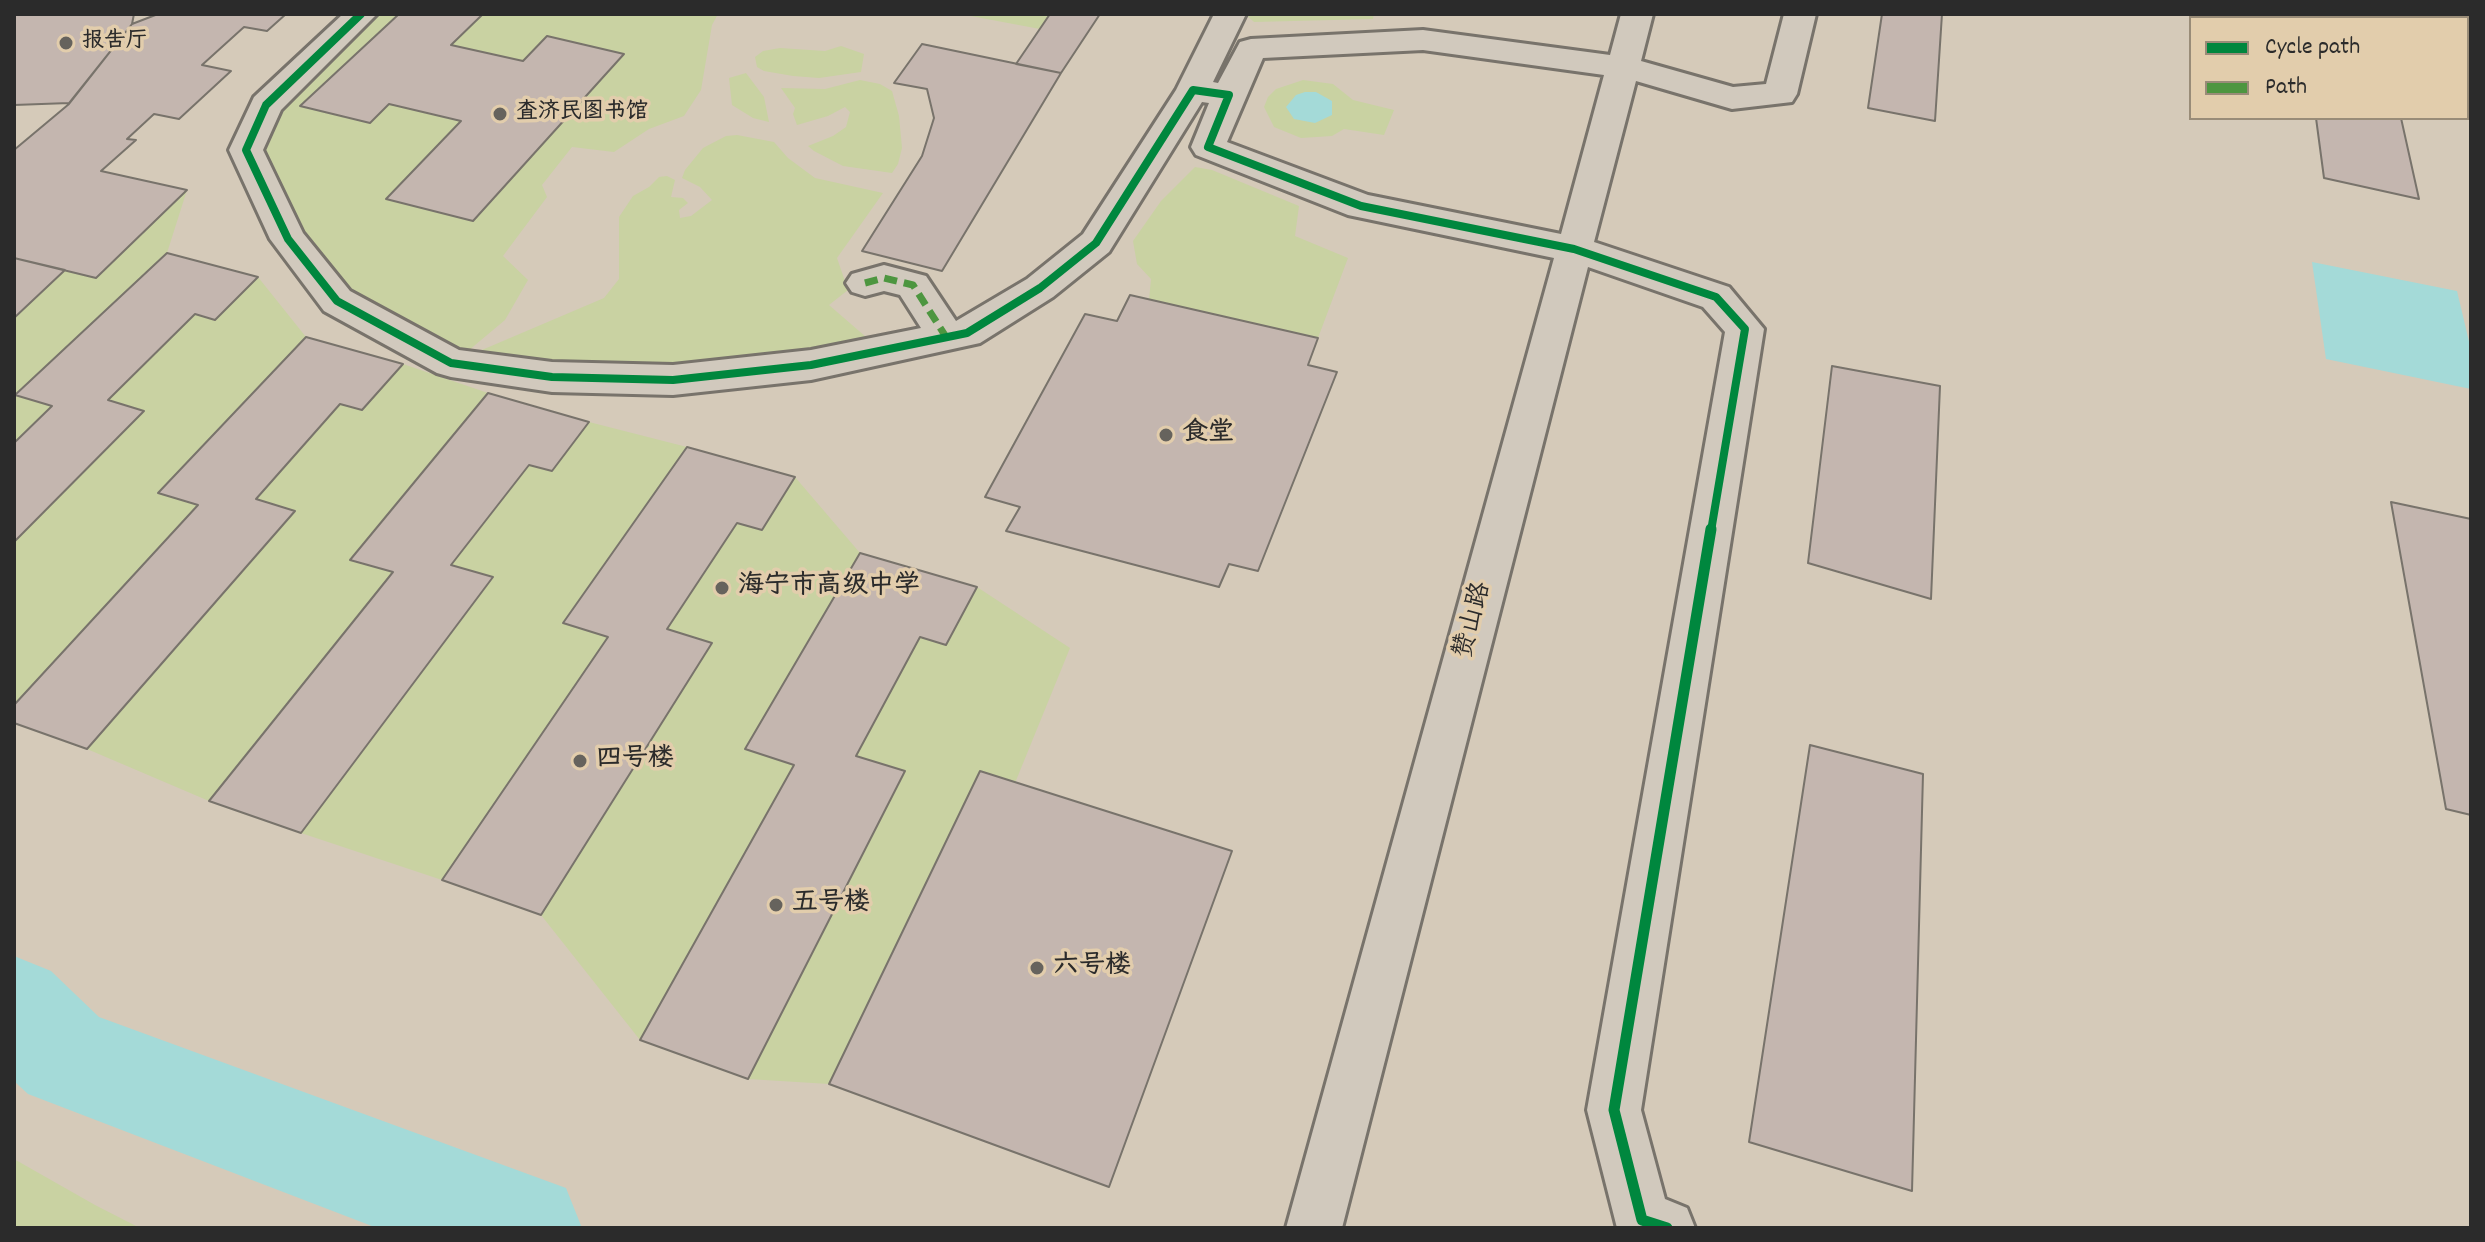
<!DOCTYPE html>
<html>
<head>
<meta charset="utf-8">
<style>
  body { margin:0 }
  #map { position:relative; width:2485px; height:1242px; overflow:hidden; background:#d5cab9; font-family:Dekko,sans-serif }
  canvas { display:block }
  .frame { position:absolute; inset:0; border:16px solid #2b2b2b; pointer-events:none }
  .legend { position:absolute; left:2189px; top:16px; width:280px; height:104px; box-sizing:border-box; background:#e2cdac; border:2px solid #998c78; margin:0; padding:10px 14px; list-style:none; font-size:24px; color:#2b2b2b }
  .legend li { display:flex; align-items:center; gap:16px; height:40px }
  .legend b { width:40px; border:2px solid #998c78 }
</style>
</head>
<body>
<div id="map">
<canvas width="2485" height="1242"></canvas>
<div class="frame"></div>
<ul class="legend">
<li><b style="height:10px;background:#00873e"></b>Cycle path</li>
<li><b style="height:10px;background:#4d9640"></b>Path</li>
</ul>
</div>
<script>
const c = document.querySelector('canvas').getContext('2d');
c.lineJoin = 'round';
function fill(path, color) { c.fillStyle = color; c.fill(path, 'evenodd'); }
const shape = rows => new Path2D(rows.map(r => 'M' + r).join(''));
function strokePath(path, color, width, dash) { c.strokeStyle = color; c.lineWidth = width; c.lineCap = dash ? 'butt' : 'round'; c.setLineDash(dash || []); c.stroke(path); }
function drawText(font, color, halo, rows, align = 'center') {
  c.font = font + ' Dekko,"LXGW WenKai TC",sans-serif'; c.lineWidth = 7; c.setLineDash([]); c.textBaseline = 'middle'; c.strokeStyle = halo; c.fillStyle = color; for (const [text, x, y, turn = 0] of rows) {
    c.save(); c.translate(x, y); c.rotate((+turn || 0) * Math.PI / 180); c.textAlign = isNaN(turn) ? turn : align; if (halo) c.strokeText(text, 0, 0); c.fillText(text, 0, 0); c.restore();
  }
}
const green = shape([
  [361,14,718,14,712,25,701,90,684,116,649,129,614,152,572,147,542,185,547,197,503,256,528,280,505,320,456,361,604,298,619,279,619,217,633,196,649,187,659,177,667,176,675,180,671,197,683,198,688,203,679,210,680,218,691,216,712,200,700,187,682,178,685,170,703,148,726,136,737,135,774,142,788,158,815,178,883,193,837,258,848,290,829,305,866,337,811,365,673,380,451,363,337,301,246,150],
  [960,14,1050,14,1040,29],
  [1245,14,1374,14,1373,19,1254,22],
  [841,46,864,54,861,72,819,78,793,76,764,71,757,67,755,57,763,51,780,48,825,51],
  [746,73,764,97,769,122,753,118,732,105,729,78],
  [860,80,880,84,892,91,899,116,902,148,898,164,892,173,843,166,814,151,808,146,833,136,846,127,850,112,845,107,828,116,797,125,793,114,795,108,781,88,825,89],
  [1303,80,1333,84,1353,100,1394,110,1384,135,1344,129,1332,136,1301,138,1274,127,1264,107,1268,97,1276,89],
  [1195,167,1212,170,1299,206,1295,236,1348,258,1318,338,1149,300,1151,279,1137,264,1133,241,1161,201],
  [187,190,167,253,16,394,52,406,14,443,14,318,65,270,96,278],
  [258,277,306,337,158,493,198,505,14,705,14,542,143,411,108,400,195,314,215,320],
  [403,364,488,393,350,559,393,572,209,801,87,749,294,511,256,499,340,404,362,410],
  [589,422,687,447,563,622,608,637,442,880,301,833,493,578,451,565,529,465,552,471],
  [795,477,860,553,746,749,794,765,640,1040,541,915,711,643,667,629,737,523,762,529],
  [977,587,1070,648,1015,783,980,772,829,1084,748,1079,905,772,856,756,920,637,946,645],
  [14,1159,95,1205,140,1228,14,1228]
]);
const water = shape([
  [1305,92,1316,92,1332,101,1332,115,1315,123,1294,119,1286,107,1296,95],
  [2312,262,2457,291,2471,350,2471,389,2326,359]
]);
const river = shape([
  [14,956,51,971,99,1017,566,1188,582,1228,377,1228,28,1094,14,1081,14,956]
]);
const building = shape([
  [14,14,134,14,132,24,69,103,14,105,14,14],
  [158,14,286,14,267,31,244,27,202,65,231,71,179,119,154,114,127,139,136,140,101,171,187,190,96,278,14,258,14,150,69,104,132,24,158,14],
  [399,14,483,14,451,45,523,61,547,36,624,54,473,221,386,199,461,121,389,104,370,123,300,106,399,14],
  [1050,14,1100,14,1061,73,1016,64,1050,14],
  [1882,14,1942,14,1935,121,1868,108,1882,14],
  [2301,14,2379,14,2380,18,2301,18,2301,14],
  [922,44,1061,73,942,271,862,251,922,156,934,118,927,89,894,83,922,44],
  [2316,118,2401,118,2419,199,2324,178,2316,118],
  [167,253,258,277,215,320,195,314,108,400,144,411,14,542,14,443,52,406,15,395,167,253],
  [14,258,65,270,14,318,14,258],
  [1130,295,1318,338,1308,365,1337,372,1258,571,1229,564,1219,587,1006,531,1020,507,985,497,1085,314,1117,321,1130,295],
  [306,337,403,364,362,410,340,404,256,499,295,511,87,749,14,723,14,705,198,505,158,493,306,337],
  [1832,366,1940,386,1931,599,1808,563,1832,366],
  [488,393,589,422,552,471,529,465,451,565,493,577,301,833,209,801,393,572,350,560,488,393],
  [687,447,795,477,762,530,737,523,667,629,712,643,541,915,442,880,608,637,563,623,687,447],
  [2391,502,2471,519,2471,815,2446,809,2391,502],
  [860,553,977,587,946,645,920,637,856,756,905,771,748,1079,640,1040,794,765,745,749,860,553],
  [1810,745,1923,774,1912,1191,1749,1142,1810,745],
  [980,771,1232,851,1109,1187,829,1084,980,771]
]);
const minor = shape([
  [343,14,377,14,281,110,263,150,303,233,350,291,459,350,552,362,673,365,811,350,921,328,900,295,884,291,865,296,852,292,846,283,852,274,884,265,926,276,956,321,1027,279,1083,234,1176,90,1214,14,1246,14,1213,82,1218,83,1240,42,1251,39,1423,30,1610,55,1621,14,1653,14,1641,61,1733,87,1766,84,1784,14,1816,14,1797,94,1792,102,1732,109,1636,81,1594,242,1729,287,1764,329,1641,1110,1665,1199,1687,1208,1695,1228,1617,1228,1587,1110,1725,332,1703,307,1588,267,1342,1228,1286,1228,1554,258,1348,215,1196,155,1191,147,1209,103,1202,102,1109,252,1053,297,980,343,811,380,673,395,552,392,451,377,437,373,324,311,270,239,229,150,254,97,343,14],
  [1423,50,1604,75,1561,234,1368,195,1227,142,1263,58,1423,50]
]);
const quiet = shape([
  [865,283,884,278,913,285,946,337]
]);
const cyclewayFar1 = shape([
  [361,14,266,105,246,150,288,239,337,301,451,363,552,377,673,380,811,365,967,333,1040,288,1096,243,1193,90,1229,95,1208,147,1361,206,1574,249,1716,297,1745,329,1711,531]
]);
const cycleway = shape([
  [1667,1228,1642,1220,1614,1110,1711,529]
]);
const markers = [
  [66,43,8,"#66635d"],
  [500,114,8,"#66635d"],
  [1166,435,8,"#66635d"],
  [722,588,8,"#66635d"],
  [580,761,8,"#66635d"],
  [776,905,8,"#66635d"],
  [1037,968,8,"#66635d"]
];
const farPoinames = [
  ["报告厅",82,43],
  ["查济民图书馆",516,114]
];
const poiNames = [
  ["食堂",1182,435],
  ["海宁市高级中学",738,588],
  ["四号楼",596,761],
  ["五号楼",792,905],
  ["六号楼",1053,968]
];
const streetNames = [
  ["赞山路",1475,621,-75]
];
fill(green, '#c9d2a2');
fill(water, '#a4dad8');
fill(river, '#a4dad8');
fill(building, '#c4b6af');
strokePath(building, '#78736b', 2);
strokePath(minor, '#78736b', 6);
fill(minor, '#d1c9bd');
strokePath(quiet, '#4d9640', 7, [13, 7]);
strokePath(cyclewayFar1, '#00873e', 8);
strokePath(cycleway, '#00873e', 11);
for (const [x, y, r, color] of markers) { const dot = new Path2D(); dot.arc(x, y, r, 0, 2 * Math.PI); c.fillStyle = color; c.fill(dot); strokePath(dot, '#e2cdac', 3); }
drawText('bold 22px', '#2b2b2b', '#e2cdac', farPoinames, 'left');
drawText('bold 26px', '#2b2b2b', '#e2cdac', poiNames, 'left');
drawText('26px', '#2b2b2b', '#e2cdac', streetNames);
</script>
</body>
</html>
